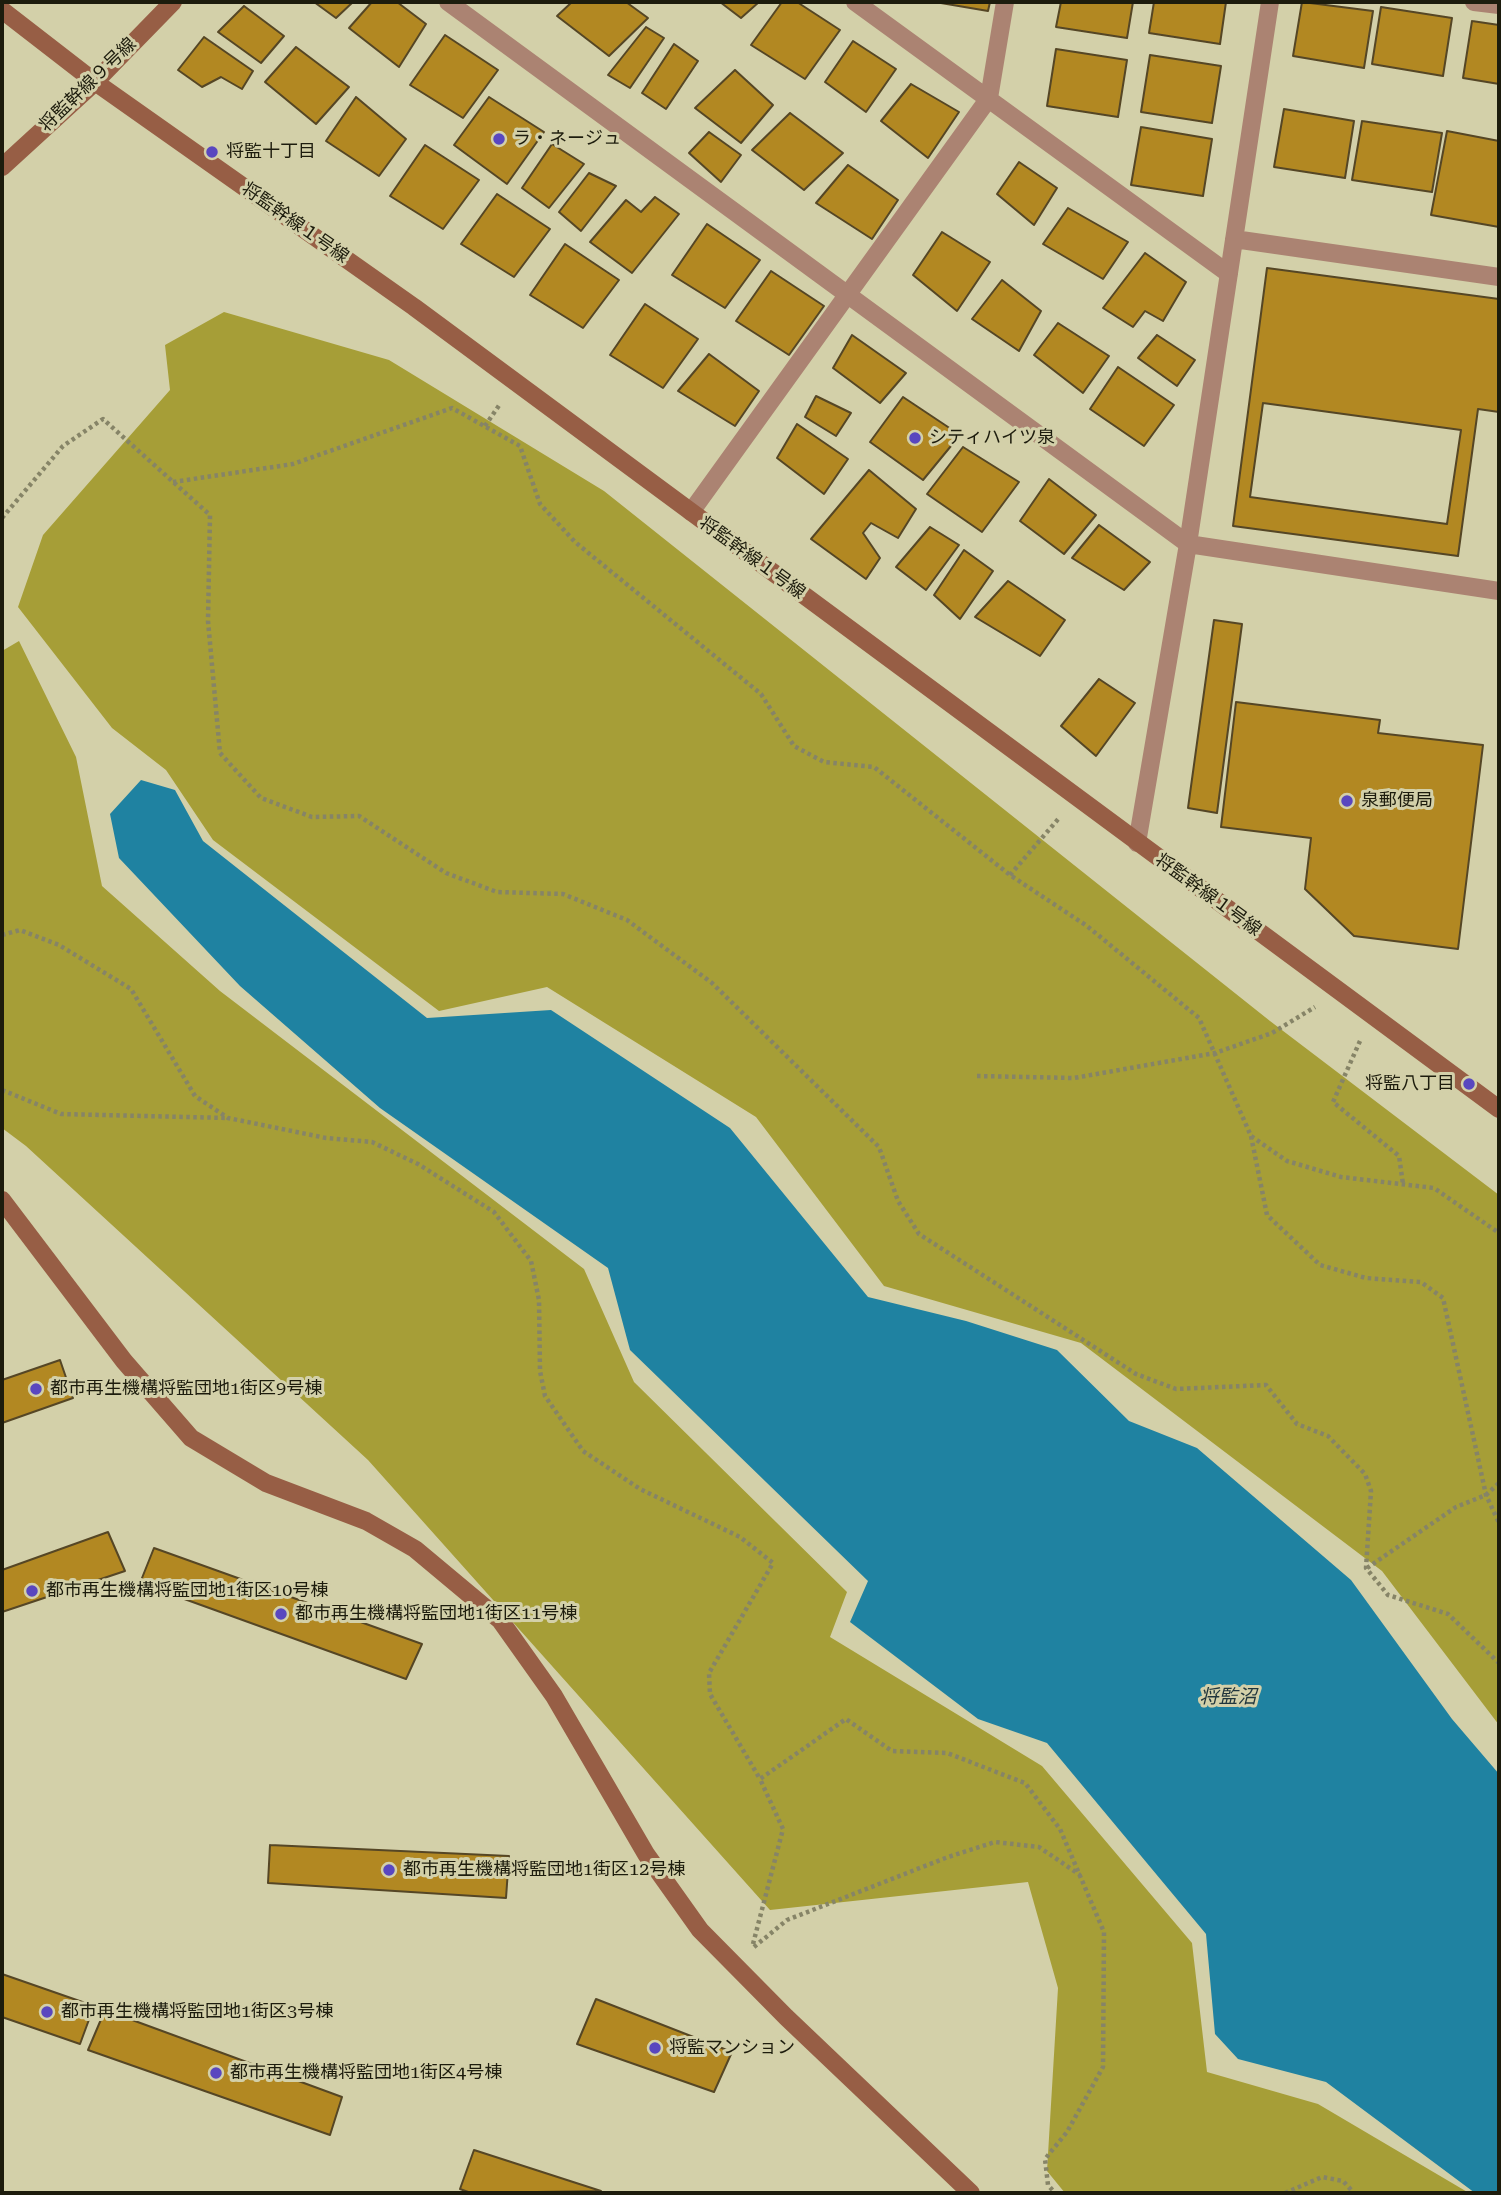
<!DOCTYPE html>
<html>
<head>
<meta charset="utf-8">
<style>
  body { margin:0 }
  #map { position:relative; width:1501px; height:2195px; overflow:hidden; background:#d3d0a9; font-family:"Roboto Serif",serif }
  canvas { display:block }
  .frame { position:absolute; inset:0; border:4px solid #1d1c0d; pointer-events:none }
</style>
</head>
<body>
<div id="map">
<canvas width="1501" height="2195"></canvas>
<div class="frame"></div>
</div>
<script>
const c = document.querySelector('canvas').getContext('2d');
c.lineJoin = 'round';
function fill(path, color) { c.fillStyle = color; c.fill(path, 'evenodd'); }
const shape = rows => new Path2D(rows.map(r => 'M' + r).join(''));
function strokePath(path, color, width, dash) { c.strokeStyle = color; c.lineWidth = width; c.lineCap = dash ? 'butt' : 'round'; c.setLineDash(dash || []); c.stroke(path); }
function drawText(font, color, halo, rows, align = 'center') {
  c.font = font + ' "Roboto Serif","Noto Sans JP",serif'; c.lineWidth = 6; c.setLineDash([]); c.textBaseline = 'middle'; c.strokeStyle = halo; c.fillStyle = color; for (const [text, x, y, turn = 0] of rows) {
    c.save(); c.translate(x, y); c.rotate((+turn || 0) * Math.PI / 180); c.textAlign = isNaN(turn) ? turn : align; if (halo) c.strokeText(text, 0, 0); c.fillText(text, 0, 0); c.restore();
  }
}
const forest = shape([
  [224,312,389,360,604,491,1270,1021,1499,1195,1499,1725,1382,1571,1081,1343,884,1286,756,1117,547,987,439,1011,213,840,166,770,112,728,18,607,43,535,170,390,165,345],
  [19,641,76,757,102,886,220,991,584,1269,634,1382,847,1592,830,1637,1042,1766,1192,1943,1207,2072,1318,2104,1469,2193,1065,2193,1047,2171,1058,1988,1028,1882,770,1910,368,1460,26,1146,2,1128,2,651]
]);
const water = shape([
  [141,780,175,790,203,841,427,1018,551,1010,730,1128,868,1297,966,1321,1057,1350,1129,1421,1197,1448,1351,1580,1452,1719,1499,1774,1499,2193,1475,2193,1326,2082,1238,2059,1215,2034,1206,1934,1047,1743,978,1719,850,1622,868,1581,630,1350,608,1268,380,1108,240,986,119,858,110,814]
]);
const building = shape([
  [314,2,353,2,336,18,314,2],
  [372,2,397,2,426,24,399,67,349,28,372,2],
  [572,2,626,2,648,18,609,56,557,16,572,2],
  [720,2,759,2,741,18,720,2],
  [782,2,797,2,840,30,805,79,751,45,782,2],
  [935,2,990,2,988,11,935,2],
  [1061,2,1133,2,1127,38,1056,27,1061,2],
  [1154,2,1226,2,1220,44,1149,33,1154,2],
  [1302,2,1373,11,1364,68,1293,56,1302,2],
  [244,6,284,36,261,63,218,32,244,6],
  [1381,7,1452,18,1443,76,1372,64,1381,7],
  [1472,21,1499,25,1499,84,1463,78,1472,21],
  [646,27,664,38,630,88,608,75,646,27],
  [445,35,498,70,463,118,410,85,445,35],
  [204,37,253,71,242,89,221,77,202,87,178,70,204,37],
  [853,41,896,69,866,112,825,82,853,41],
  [674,44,698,61,666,109,642,93,674,44],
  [296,47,349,87,316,124,265,82,296,47],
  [1056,49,1127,60,1118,117,1047,106,1056,49],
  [1150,55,1221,66,1212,123,1141,112,1150,55],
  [735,70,773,105,741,143,695,108,735,70],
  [911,84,959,112,928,158,881,121,911,84],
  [356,97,406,139,379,176,326,141,356,97],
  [489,97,544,132,507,184,454,145,489,97],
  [1284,109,1354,121,1345,178,1274,167,1284,109],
  [790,113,843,153,804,190,752,150,790,113],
  [1362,121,1442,133,1432,192,1352,180,1362,121],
  [1141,127,1212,139,1203,196,1131,185,1141,127],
  [1447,131,1499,141,1499,227,1431,215,1447,131],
  [709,132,741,155,721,182,689,153,709,132],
  [552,144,584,164,549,208,522,188,552,144],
  [425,145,479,180,443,229,390,196,425,145],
  [1019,162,1057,188,1034,225,997,194,1019,162],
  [848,165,898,200,872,239,816,203,848,165],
  [589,173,616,186,581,231,559,212,589,173],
  [497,194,550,229,514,277,461,244,497,194],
  [655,197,679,214,632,273,590,242,626,200,641,212,655,197],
  [1068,208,1128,242,1103,279,1043,244,1068,208],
  [707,224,760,260,725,308,672,275,707,224],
  [942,232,990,262,957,311,913,275,942,232],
  [565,244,619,280,583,328,530,295,565,244],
  [1145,253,1186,282,1163,321,1145,311,1133,327,1103,308,1145,253],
  [1267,268,1499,299,1499,412,1478,409,1458,556,1233,526,1267,268],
  [771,271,824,306,789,355,736,321,771,271],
  [1002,280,1041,311,1019,351,972,319,1002,280],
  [645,304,698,339,663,388,610,355,645,304],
  [1058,323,1109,356,1083,393,1034,355,1058,323],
  [852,335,906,373,880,403,833,368,852,335],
  [1157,335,1195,360,1177,386,1138,358,1157,335],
  [709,354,759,391,735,426,678,391,709,354],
  [1118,367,1174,405,1144,446,1090,409,1118,367],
  [816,396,851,413,836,436,805,417,816,396],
  [903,397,960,435,923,480,870,442,903,397],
  [1263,403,1461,430,1447,524,1250,497,1263,403],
  [797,424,848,459,824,494,777,458,797,424],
  [963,447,1019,482,982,532,927,494,963,447],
  [869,470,916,509,898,538,871,523,863,533,880,558,866,579,811,539,869,470],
  [1049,479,1096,515,1064,554,1020,521,1049,479],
  [1099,525,1150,562,1124,590,1072,558,1099,525],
  [930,527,959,545,926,590,896,567,930,527],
  [964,550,993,571,960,619,934,595,964,550],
  [1008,581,1065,620,1040,656,975,617,1008,581],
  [1214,620,1242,624,1217,813,1188,808,1214,620],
  [1099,679,1135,703,1096,756,1061,726,1099,679],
  [1236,702,1380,720,1378,733,1483,745,1458,949,1354,936,1305,889,1311,838,1221,827,1236,702],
  [60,1360,73,1398,2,1423,2,1380,60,1360],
  [108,1532,125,1571,2,1612,2,1570,108,1532],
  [154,1548,422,1644,406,1679,140,1583,154,1548],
  [270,1845,509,1856,506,1898,268,1883,270,1845],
  [2,1974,94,2006,80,2044,2,2017,2,1974],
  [596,1999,732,2052,714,2092,577,2044,596,1999],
  [105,2010,342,2097,330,2135,88,2050,105,2010],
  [474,2150,601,2191,471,2193,460,2189,474,2150]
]);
const path = shape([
  [485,426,500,404],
  [173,482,293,464,452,408,520,446,540,504,575,542,761,694,794,746,824,762,874,767,1010,875,1087,926,1199,1018,1251,1136,1287,1161,1341,1177,1434,1188,1499,1233],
  [2,518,63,446,103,419,210,515,208,621,220,753,261,798,312,817,359,816,446,873,497,892,563,894,627,920,712,983,879,1147,898,1201,919,1234,1136,1374,1176,1389,1266,1385,1297,1424,1328,1436,1365,1474,1371,1491,1366,1568,1388,1595,1448,1614,1499,1663],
  [1010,875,1060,817],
  [2,935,20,930,59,945,131,989,195,1096,228,1118,326,1138,372,1142,418,1164,494,1212,531,1261,539,1300,540,1371,545,1396,583,1451,640,1489,740,1537,773,1563,709,1673,710,1694,760,1779,846,1719,892,1751,947,1753,1025,1783,1060,1829,1104,1932,1103,2067,1067,2132,1045,2159,1048,2185,1055,2193],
  [1360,1041,1333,1102,1399,1156,1403,1184],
  [977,1076,1074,1078,1215,1053,1272,1033,1315,1007],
  [2,1090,61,1114,227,1118],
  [1251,1136,1267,1215,1320,1265,1366,1278,1421,1282,1443,1298,1486,1495,1499,1523],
  [1367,1568,1456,1507,1486,1495,1499,1483],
  [753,1944,783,1829,760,1779],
  [754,1947,787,1920,948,1857,995,1842,1039,1847,1080,1875],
  [1285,2193,1322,2177,1343,2181,1354,2193]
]);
const street = shape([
  [448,2,1188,544,1499,591],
  [855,2,1229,274],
  [1474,2,1499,5],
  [1234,239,1499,277],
  [691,512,989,98,1005,2],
  [1137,843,1188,544,1270,2]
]);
const secondary = shape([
  [2,10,95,82,414,307,1499,1109],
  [2,167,95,82,173,2],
  [2,1200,124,1361,191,1438,266,1483,366,1521,415,1549,500,1620,554,1696,646,1854,700,1930,786,2017,971,2193]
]);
const markers = [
  [499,139,7,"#5947bf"],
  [212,152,7,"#5947bf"],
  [915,438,7,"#5947bf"],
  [1347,801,7,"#5947bf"],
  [1469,1084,7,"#5947bf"],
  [36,1389,7,"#5947bf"],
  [32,1591,7,"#5947bf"],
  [281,1614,7,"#5947bf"],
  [389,1870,7,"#5947bf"],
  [47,2012,7,"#5947bf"],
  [655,2048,7,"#5947bf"],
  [216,2073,7,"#5947bf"]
];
const streetNames = [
  ["将監幹線９号線",88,85,-44],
  ["将監幹線１号線",295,223,35],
  ["将監幹線１号線",752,558,36],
  ["将監幹線１号線",1208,895,36]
];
const poiNames = [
  ["ラ・ネージュ",513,139],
  ["将監十丁目",226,152],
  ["シティハイツ泉",929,438],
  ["泉郵便局",1361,801],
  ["将監八丁目",1455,1084,"right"],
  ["都市再生機構将監団地1街区9号棟",50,1389],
  ["都市再生機構将監団地1街区10号棟",46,1591],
  ["都市再生機構将監団地1街区11号棟",295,1614],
  ["都市再生機構将監団地1街区12号棟",403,1870],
  ["都市再生機構将監団地1街区3号棟",61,2012],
  ["将監マンション",669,2048],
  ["都市再生機構将監団地1街区4号棟",230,2073]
];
const waterNames = [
  ["将監沼",1228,1697]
];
fill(forest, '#a69e37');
fill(water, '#1f82a1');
fill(building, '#b28822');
strokePath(building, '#554625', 2);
strokePath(path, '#868467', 4.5, [3.5, 3.5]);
strokePath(street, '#ab8372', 18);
strokePath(secondary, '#975e45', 18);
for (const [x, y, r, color] of markers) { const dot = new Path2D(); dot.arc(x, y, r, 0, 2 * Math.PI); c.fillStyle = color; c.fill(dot); strokePath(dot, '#d3d0a9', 2.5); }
drawText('18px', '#1d1c0d', '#d3d0a9', streetNames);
drawText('18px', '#1d1c0d', '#d3d0a9', poiNames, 'left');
drawText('italic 19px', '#1f343c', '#d3d0a9', waterNames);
</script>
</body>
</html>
